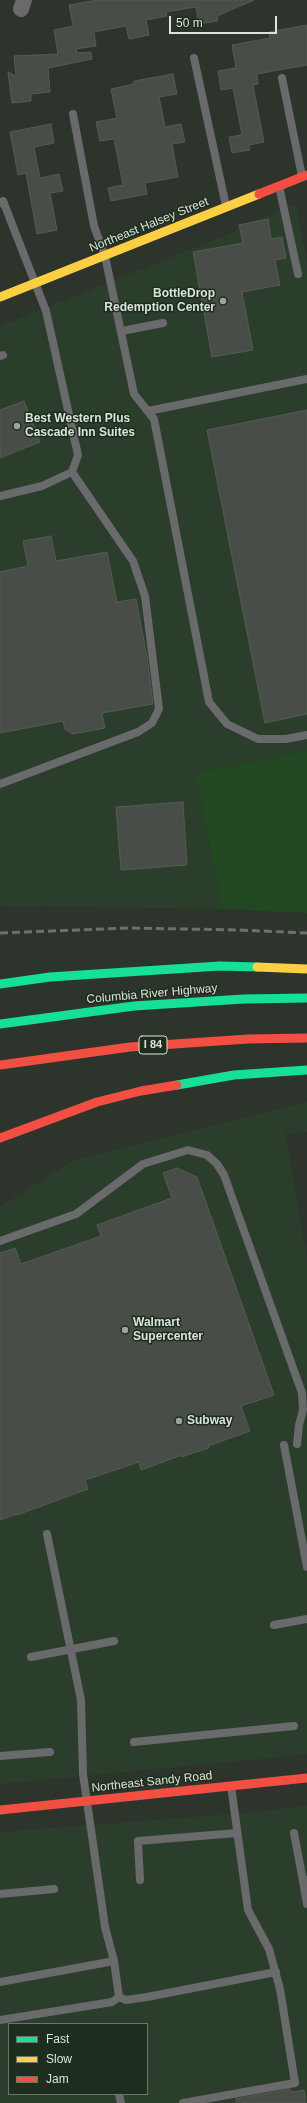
<!DOCTYPE html>
<html>
<head>
<meta charset="utf-8">
<style>
  body { margin:0 }
  #map { position:relative; width:307px; height:2103px; overflow:hidden; background:#2c342b; font-family:Helvetica,sans-serif }
  canvas { display:block }
  .legend { position:absolute; left:8px; top:2023px; width:140px; height:72px; box-sizing:border-box; background:#1e2d1d; border:1px solid #697668; margin:0; padding:5px 7px; list-style:none; font-size:12px; color:#dae4d9 }
  .legend li { display:flex; align-items:center; gap:8px; height:20px }
  .legend b { width:20px; border:1px solid #697668 }
  .scale { position:absolute; left:169px; top:16px; width:108px; height:18px; box-sizing:border-box; border:2px solid #dae4d9; border-top:0; padding-left:5px; font-size:12px; line-height:14px; white-space:nowrap; color:#dae4d9; -webkit-text-stroke:3px #1e2d1d; paint-order:stroke }
</style>
</head>
<body>
<div id="map">
<canvas width="307" height="2103"></canvas>
<ul class="legend">
<li><b style="height:5px;background:#16e098"></b>Fast</li>
<li><b style="height:5px;background:#ffcf43"></b>Slow</li>
<li><b style="height:5px;background:#f24e42"></b>Jam</li>
</ul>
<div class="scale">50 m</div>
</div>
<script>
const c = document.querySelector('canvas').getContext('2d');
c.lineJoin = 'round';
function fill(path, color) { c.fillStyle = color; c.fill(path, 'evenodd'); }
const shape = rows => new Path2D(rows.map(r => 'M' + r).join(''));
function strokePath(path, color, width, dash) { c.strokeStyle = color; c.lineWidth = width; c.lineCap = dash ? 'butt' : 'round'; c.setLineDash(dash || []); c.stroke(path); }
function drawText(font, color, halo, rows, align = 'center') {
  c.font = font + ' Helvetica,sans-serif'; c.lineWidth = 3; c.setLineDash([]); c.textBaseline = 'middle'; c.strokeStyle = halo; c.fillStyle = color; for (const [text, x, y, turn = 0] of rows) {
    c.save(); c.translate(x, y); c.rotate((+turn || 0) * Math.PI / 180); c.textAlign = isNaN(turn) ? turn : align; if (halo) c.strokeText(text, 0, 0); c.fillText(text, 0, 0); c.restore();
  }
}
const built = shape([
  [296,204,307,262,307,751,195,773,222,909,0,906,0,326,241,229,241,226],
  [307,1102,307,1132,285,1134,307,1256,307,1753,293,1756,0,1784,0,1207,73,1160],
  [307,1805,307,2103,0,2103,0,1832,257,1812],
  [9,2024,147,2024,147,2094,9,2094]
]);
const green = shape([
  [307,751,307,913,222,909,195,773]
]);
const building = shape([
  [97,0,254,0,217,16,218,21,199,24,196,7,166,12,167,16,146,20,149,35,129,39,126,26,94,32,96,46,76,49,77,53,91,52,92,59,48,68,50,92,31,94,31,101,12,103,8,72,16,76,14,56,58,54,54,30,73,26,69,5,97,0],
  [307,25,307,65,257,74,258,84,253,85,264,142,249,145,250,150,232,153,229,137,242,135,233,88,221,90,218,71,236,68,232,45,270,38,269,32,307,25],
  [173,74,177,94,159,97,165,127,181,124,185,142,172,144,178,177,145,183,147,194,111,201,108,188,123,185,114,139,100,141,96,122,117,118,111,89,134,84,134,81,173,74],
  [51,124,54,143,34,147,40,178,59,174,63,191,50,193,57,230,37,234,26,173,18,175,10,132,51,124],
  [268,219,271,239,282,237,286,258,275,260,280,285,242,292,253,350,212,357,193,252,243,243,239,225,268,219],
  [24,401,40,442,0,458,0,410,24,401],
  [307,410,307,714,265,723,207,430,307,410],
  [51,536,56,561,107,552,117,602,136,599,147,657,153,704,102,713,105,728,73,734,65,729,63,721,0,733,0,572,28,566,23,541,51,536],
  [183,802,187,865,121,870,116,807,183,802],
  [177,1168,197,1177,274,1395,241,1406,250,1431,208,1446,209,1448,196,1452,182,1457,182,1455,141,1470,139,1462,85,1480,88,1489,17,1515,17,1514,0,1520,0,1253,15,1248,21,1264,101,1236,97,1225,172,1198,163,1173,177,1168],
  [290,2089,291,2092,304,2090,306,2103,236,2103,236,2099,290,2089]
]);
const lane = shape([
  [194,58,226,206],
  [282,78,302,176],
  [73,114,94,226,105,256,134,394,154,419,209,702,227,724,258,739,286,739,307,735],
  [279,186,298,274],
  [0,203,3,201,46,311,78,455,72,472,42,486,0,496],
  [122,331,163,323],
  [0,356,3,355],
  [148,411,307,379],
  [0,784,138,732,152,723,159,709,145,596,133,561,72,472],
  [0,1241,76,1214,143,1164,188,1150,207,1155,217,1164,224,1175,302,1393,303,1410,299,1425,297,1444],
  [284,1445,307,1567],
  [274,1625,307,1619],
  [31,1657,114,1641],
  [134,1742,294,1726],
  [0,1756,50,1752],
  [294,1833,303,1881],
  [140,1880,138,1841,237,1833],
  [307,1880,303,1881,307,1904],
  [0,1894,54,1889],
  [0,1982,114,1961,105,1927,83,1774,81,1700,47,1534],
  [119,1997,126,2000,147,1997,276,1972],
  [0,2020,112,2002,119,1997,114,1961],
  [119,2094,121,2103],
  [183,2103,295,2083,280,1989,269,1949,248,1910,231,1786]
]);
const street = shape([
  [21,9,24,0]
]);
const fast = shape([
  [0,984,50,977,220,966,257,967],
  [0,1024,134,1006,244,999,307,998],
  [177,1085,234,1075,307,1070]
]);
const slow = shape([
  [0,297,259,194],
  [257,967,307,969]
]);
const jam = shape([
  [259,194,307,175],
  [0,1065,130,1047,248,1039,307,1038],
  [0,1138,97,1102,141,1091,177,1085],
  [0,1810,307,1778]
]);
const rail = shape([
  [0,933,129,928,239,930,307,933]
]);
const markers = [
  [223,301,4,"#9da69c"],
  [17,426,4,"#9da69c"],
  [125,1330,4,"#9da69c"],
  [179,1421,4,"#9da69c"]
];
const shields = [
  [153,1045,28]
];
const shieldNames = [
  ["I 84",153,1045]
];
const streetNames = [
  ["Northeast Halsey Street",149,225,-22],
  ["Columbia River Highway",152,994,-5],
  ["Northeast Sandy Road",152,1782,-6]
];
const poiNames = [
  ["BottleDrop",215,294,"right"],
  ["Redemption Center",215,308,"right"],
  ["Best Western Plus",25,419],
  ["Cascade Inn Suites",25,433],
  ["Walmart",133,1323],
  ["Supercenter",133,1337],
  ["Subway",187,1421]
];
fill(built, '#2b3e2b');
fill(green, '#224822');
fill(building, '#484e47');
strokePath(building, '#545b53', 1);
strokePath(lane, '#6a696c', 8);
strokePath(street, '#6a696c', 16);
strokePath(fast, '#16e098', 9);
strokePath(slow, '#ffcf43', 9);
strokePath(jam, '#f24e42', 9);
strokePath(rail, '#6e706f', 3, [8, 4]);
for (const [x, y, r, color] of markers) { const dot = new Path2D(); dot.arc(x, y, r, 0, 2 * Math.PI); c.fillStyle = color; c.fill(dot); strokePath(dot, '#1e2d1d', 1.5); }
for (const [x, y, w] of shields) { const box = new Path2D(); box.roundRect(x - w / 2, y - 9, w, 18, 3); c.fillStyle = '#1e2d1d'; c.fill(box); strokePath(box, '#dae4d9', 1); }
drawText('bold 11px', '#dae4d9', null, shieldNames);
drawText('12px', '#dae4d9', '#1e2d1d', streetNames);
drawText('bold 12px', '#dae4d9', '#1e2d1d', poiNames, 'left');
</script>
</body>
</html>
